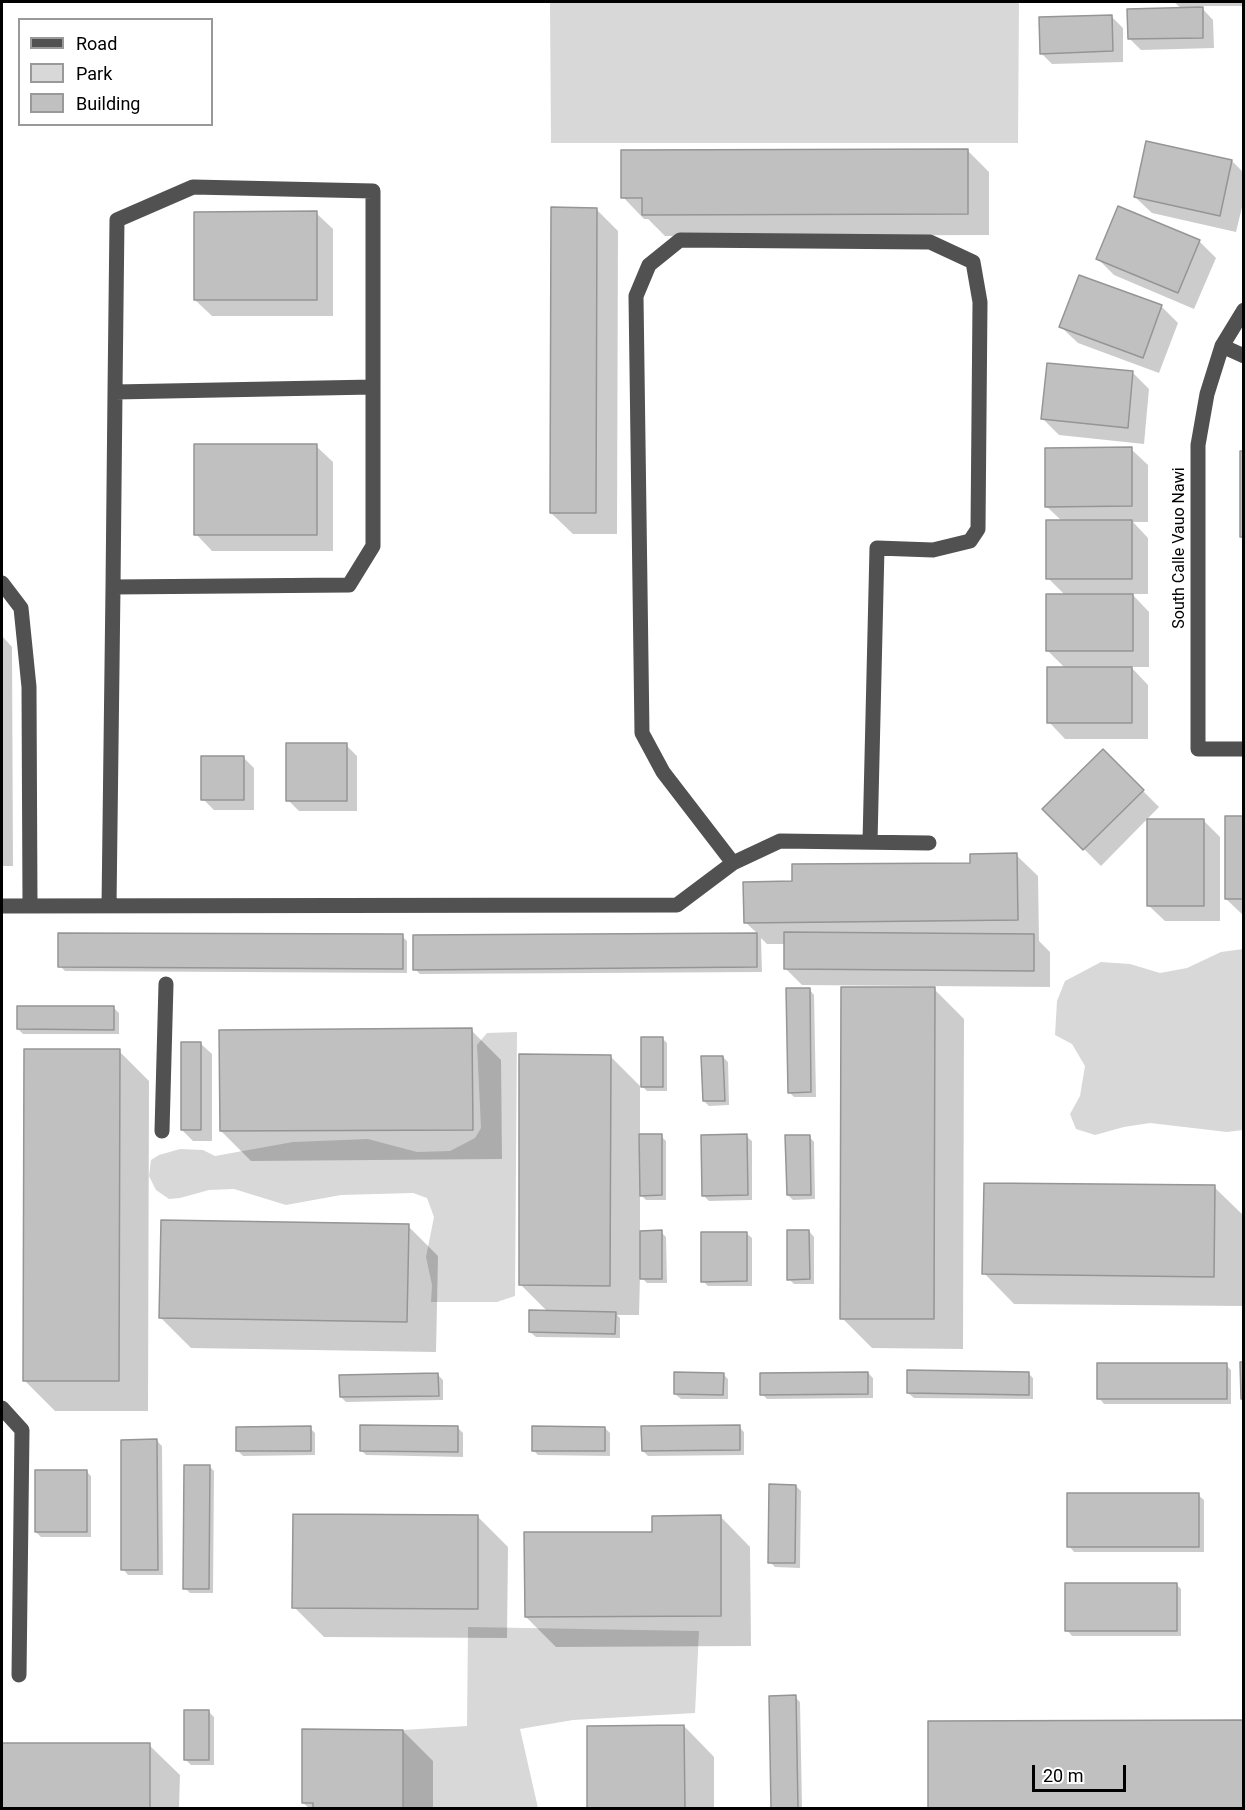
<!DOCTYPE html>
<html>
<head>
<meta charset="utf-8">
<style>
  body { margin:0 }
  #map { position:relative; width:1245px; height:1810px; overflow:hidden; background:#fff; font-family:Roboto,sans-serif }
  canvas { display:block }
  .frame { position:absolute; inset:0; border:3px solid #000; pointer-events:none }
  .legend { position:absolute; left:18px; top:18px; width:195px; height:108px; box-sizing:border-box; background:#fff; border:2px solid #999; margin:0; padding:8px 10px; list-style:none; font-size:18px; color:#000 }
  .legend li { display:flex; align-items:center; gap:12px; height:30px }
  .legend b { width:30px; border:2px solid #999 }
  .scale { position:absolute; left:1032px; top:1765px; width:94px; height:27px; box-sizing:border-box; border:3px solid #000; border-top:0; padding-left:8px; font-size:18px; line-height:21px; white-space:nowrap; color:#000; -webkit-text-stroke:4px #fff; paint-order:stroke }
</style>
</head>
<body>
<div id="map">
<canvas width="1245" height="1810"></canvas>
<div class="frame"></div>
<ul class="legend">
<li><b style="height:8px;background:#515151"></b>Road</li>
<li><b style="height:16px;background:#d8d8d8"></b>Park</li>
<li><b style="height:16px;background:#c0c0c0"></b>Building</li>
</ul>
<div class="scale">20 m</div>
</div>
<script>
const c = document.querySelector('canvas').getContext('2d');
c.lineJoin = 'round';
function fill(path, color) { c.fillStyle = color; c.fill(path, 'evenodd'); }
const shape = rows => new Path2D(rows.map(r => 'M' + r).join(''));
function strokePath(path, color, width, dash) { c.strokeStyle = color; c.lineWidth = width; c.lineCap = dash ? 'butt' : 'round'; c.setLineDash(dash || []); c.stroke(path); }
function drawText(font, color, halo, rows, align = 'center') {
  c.font = font + ' Roboto,sans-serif'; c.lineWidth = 6; c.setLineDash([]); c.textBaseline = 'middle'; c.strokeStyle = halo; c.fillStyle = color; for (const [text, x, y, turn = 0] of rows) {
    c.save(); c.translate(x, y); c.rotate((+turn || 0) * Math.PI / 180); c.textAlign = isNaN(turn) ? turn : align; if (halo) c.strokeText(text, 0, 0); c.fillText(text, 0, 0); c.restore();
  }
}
const green = shape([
  [550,2,1019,2,1018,143,551,143],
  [1243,949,1243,1130,1227,1132,1150,1123,1124,1127,1095,1135,1076,1129,1070,1114,1080,1096,1085,1066,1072,1044,1055,1035,1057,1001,1065,981,1101,962,1130,964,1160,973,1187,968,1221,952],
  [517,1032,515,1296,497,1302,431,1302,432,1285,426,1257,434,1217,427,1198,413,1193,341,1195,286,1205,234,1189,209,1190,180,1198,169,1199,156,1190,149,1176,151,1160,159,1155,180,1149,203,1150,215,1156,293,1142,368,1139,417,1152,450,1151,475,1138,481,1128,477,1045,487,1033],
  [468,1627,699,1631,695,1713,573,1720,520,1729,538,1808,403,1808,403,1730,467,1726]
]);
const shadow = shape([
  [1174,2,1243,2,1243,6,1200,6,1213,20,1214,48,1141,50,1130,39,1182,9],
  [1112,17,1123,28,1123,62,1052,64,1041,53],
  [968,151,989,172,989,235,665,236,648,219,644,219,623,197],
  [1232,161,1244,173,1244,199,1236,232,1152,213,1135,197],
  [596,209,618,231,617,534,573,534,551,513],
  [316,213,333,229,333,316,212,316,195,300],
  [1199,241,1216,258,1194,309,1114,275,1098,259],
  [1161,306,1178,323,1159,373,1078,343,1061,327],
  [1133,373,1149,389,1144,444,1059,435,1043,419],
  [316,446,333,462,333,551,212,551,196,534],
  [1131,449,1148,465,1148,522,1133,522,1148,538,1148,594,1132,594,1149,612,1149,667,1131,667,1148,685,1148,739,1065,739,1049,722,1065,668,1048,651,1065,595,1048,578,1062,521,1046,506],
  [2,636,12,647,13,866,2,866],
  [346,745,357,756,357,811,299,811,288,800],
  [1103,751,1159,807,1101,866,1044,809],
  [243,757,254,768,254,810,214,810,203,799],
  [1244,817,1244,915,1243,915,1226,899],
  [1204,821,1220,837,1220,921,1165,921,1148,905],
  [1016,855,1038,876,1039,941,1050,952,1050,987,802,985,785,968,785,944,767,944,761,938,762,972,420,974,415,969,415,936,758,934,745,922,971,864],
  [402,936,407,941,407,973,65,971,60,966],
  [809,989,814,995,816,1097,794,1097,789,1092],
  [934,989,964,1019,963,1349,872,1348,842,1318],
  [114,1008,119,1013,119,1034,23,1034,18,1029],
  [471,1030,501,1060,502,1159,251,1161,221,1131],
  [662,1038,667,1043,667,1091,647,1091,642,1086],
  [201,1044,212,1054,212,1141,193,1141,182,1130],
  [119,1051,149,1081,148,1411,55,1411,25,1381],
  [610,1056,640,1086,640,1136,661,1136,666,1141,666,1200,646,1200,640,1194,640,1233,661,1232,666,1237,667,1283,647,1283,640,1276,639,1315,617,1315,620,1318,620,1338,536,1337,530,1332,548,1312,520,1284],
  [723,1057,728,1062,729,1105,709,1106,704,1101],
  [746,1136,752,1141,752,1200,709,1201,704,1196],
  [809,1136,814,1142,815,1199,793,1200,788,1195],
  [1214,1187,1244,1216,1243,1306,1014,1304,984,1273],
  [408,1226,438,1256,436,1352,191,1348,161,1318],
  [809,1231,814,1237,814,1284,794,1284,789,1279],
  [746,1233,752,1238,752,1286,708,1286,703,1281],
  [1226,1365,1231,1370,1231,1404,1104,1404,1099,1398],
  [868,1373,873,1378,873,1398,767,1399,762,1394],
  [1028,1373,1033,1378,1033,1399,914,1398,908,1393],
  [723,1374,728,1379,728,1399,681,1399,675,1394],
  [438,1375,443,1380,443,1400,346,1402,341,1397],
  [739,1427,744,1432,744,1455,648,1456,643,1451],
  [310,1428,315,1433,315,1455,243,1456,238,1451],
  [458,1428,463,1433,463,1457,366,1455,361,1450],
  [605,1428,610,1433,610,1456,538,1455,533,1450],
  [157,1441,162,1446,163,1575,128,1575,123,1569],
  [209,1466,214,1471,213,1593,190,1593,185,1588],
  [86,1471,91,1476,91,1537,41,1537,36,1532],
  [796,1486,801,1491,800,1568,775,1567,770,1562],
  [1198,1495,1204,1500,1204,1552,1074,1552,1069,1546],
  [720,1516,750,1547,751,1646,556,1647,526,1617],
  [478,1517,508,1547,507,1638,324,1637,294,1607],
  [1176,1584,1181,1589,1181,1636,1072,1636,1067,1630],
  [770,1697,795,1697,800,1702,802,1808,772,1808],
  [209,1712,214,1717,214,1765,191,1765,186,1760],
  [1244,1721,1244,1808,929,1808,929,1722],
  [684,1726,714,1757,714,1808,589,1808,588,1727],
  [403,1731,433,1761,433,1808,309,1808,303,1803],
  [2,1744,149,1745,180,1775,179,1808,2,1808]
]);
const building = shape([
  [1203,7,1203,38,1128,39,1127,9,1203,7],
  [1112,15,1113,51,1040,54,1039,17,1112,15],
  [1146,141,1232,160,1220,216,1134,197,1146,141],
  [968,149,968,214,642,215,642,198,621,198,621,150,968,149],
  [1118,206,1200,240,1178,293,1096,259,1118,206],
  [551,207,597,208,596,513,550,513,551,207],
  [317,211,317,300,194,300,194,212,317,211],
  [1079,275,1162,305,1143,358,1059,327,1079,275],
  [1047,363,1133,371,1128,428,1041,419,1047,363],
  [194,444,317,444,317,535,194,535,194,444],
  [1132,447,1132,506,1045,507,1045,448,1132,447],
  [1240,451,1244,451,1244,537,1240,537,1240,451],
  [1046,520,1132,520,1132,579,1046,579,1046,520],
  [1046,594,1133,594,1133,651,1046,651,1046,594],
  [1047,667,1132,667,1132,723,1047,723,1047,667],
  [286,743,347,743,347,801,286,801,286,743],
  [1103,749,1144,790,1083,850,1042,809,1103,749],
  [201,756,244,756,244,800,201,800,201,756],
  [1225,816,1244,816,1244,899,1225,899,1225,816],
  [1147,819,1204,819,1204,906,1147,906,1147,819],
  [1017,853,1018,920,744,923,743,882,792,881,792,864,970,863,970,854,1017,853],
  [784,932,1034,934,1034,971,784,969,784,932],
  [58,933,403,934,403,969,58,967,58,933],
  [757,933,757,967,413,970,413,935,757,933],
  [841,987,935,987,934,1319,840,1319,841,987],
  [786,988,810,988,811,1092,788,1093,786,988],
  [17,1006,114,1006,114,1030,17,1029,17,1006],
  [472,1028,473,1130,220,1131,219,1030,472,1028],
  [641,1037,663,1037,663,1087,641,1087,641,1037],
  [181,1042,201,1042,201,1130,181,1130,181,1042],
  [24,1049,120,1049,119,1381,23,1381,24,1049],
  [519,1054,611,1055,610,1286,519,1285,519,1054],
  [701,1056,723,1056,725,1101,703,1101,701,1056],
  [639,1134,662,1134,662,1195,640,1196,639,1134],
  [747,1134,748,1195,702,1196,701,1135,747,1134],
  [785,1135,810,1135,811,1195,787,1195,785,1135],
  [984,1183,1215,1185,1214,1277,982,1274,984,1183],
  [161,1220,409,1224,407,1322,159,1318,161,1220],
  [662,1230,662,1279,640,1279,640,1231,662,1230],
  [787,1230,809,1230,810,1279,787,1280,787,1230],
  [701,1232,747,1232,747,1281,701,1282,701,1232],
  [529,1310,616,1312,615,1334,529,1332,529,1310],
  [1240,1362,1244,1362,1244,1399,1241,1399,1240,1362],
  [1097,1363,1227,1363,1227,1399,1097,1399,1097,1363],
  [907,1370,1029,1372,1029,1395,907,1393,907,1370],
  [674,1372,724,1373,723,1395,674,1394,674,1372],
  [868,1372,868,1394,760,1395,760,1373,868,1372],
  [438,1373,439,1396,340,1397,339,1375,438,1373],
  [360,1425,458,1426,458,1452,360,1451,360,1425],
  [740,1425,740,1450,642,1451,641,1426,740,1425],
  [311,1426,311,1451,236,1451,236,1427,311,1426],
  [532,1426,605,1427,605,1451,532,1451,532,1426],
  [157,1439,158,1570,121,1570,121,1440,157,1439],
  [184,1465,210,1465,209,1589,183,1589,184,1465],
  [35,1470,87,1470,87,1532,35,1532,35,1470],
  [769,1484,796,1485,795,1563,768,1563,769,1484],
  [1067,1493,1199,1493,1199,1547,1067,1547,1067,1493],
  [293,1514,478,1515,478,1609,292,1608,293,1514],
  [721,1515,721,1616,525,1617,524,1532,652,1532,652,1516,721,1515],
  [1065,1583,1177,1583,1177,1631,1065,1631,1065,1583],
  [796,1695,798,1808,771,1808,769,1696,796,1695],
  [184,1710,209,1710,209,1760,184,1760,184,1710],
  [1244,1720,1244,1808,928,1808,928,1721,1244,1720],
  [684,1725,685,1808,587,1808,587,1726,684,1725],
  [302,1729,403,1730,403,1808,313,1808,313,1803,302,1803,302,1729],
  [2,1743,150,1743,150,1808,2,1808,2,1743]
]);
const minor = shape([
  [1244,310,1222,346,1207,394,1198,445,1198,749,1244,749],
  [1222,346,1244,356],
  [115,392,373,387],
  [2,583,21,608,29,687,30,906],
  [733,863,663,772,642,733,636,296,649,265,680,240,930,242,973,262,980,302,978,529,970,541,933,550,877,548,870,842],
  [2,906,677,905,733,863,780,841,929,843],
  [109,906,113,587,115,392,117,220,193,187,373,191,373,546,349,585,113,587],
  [162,1131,166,984],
  [2,1408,22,1430,19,1675]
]);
const streetNames = [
  ["South Calle Vauo Nawi",1180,548,-90]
];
fill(green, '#d8d8d8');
fill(shadow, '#0003');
fill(building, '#c0c0c0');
strokePath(building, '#959595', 1.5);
strokePath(minor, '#515151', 15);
drawText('16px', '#000', '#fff', streetNames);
</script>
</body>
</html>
